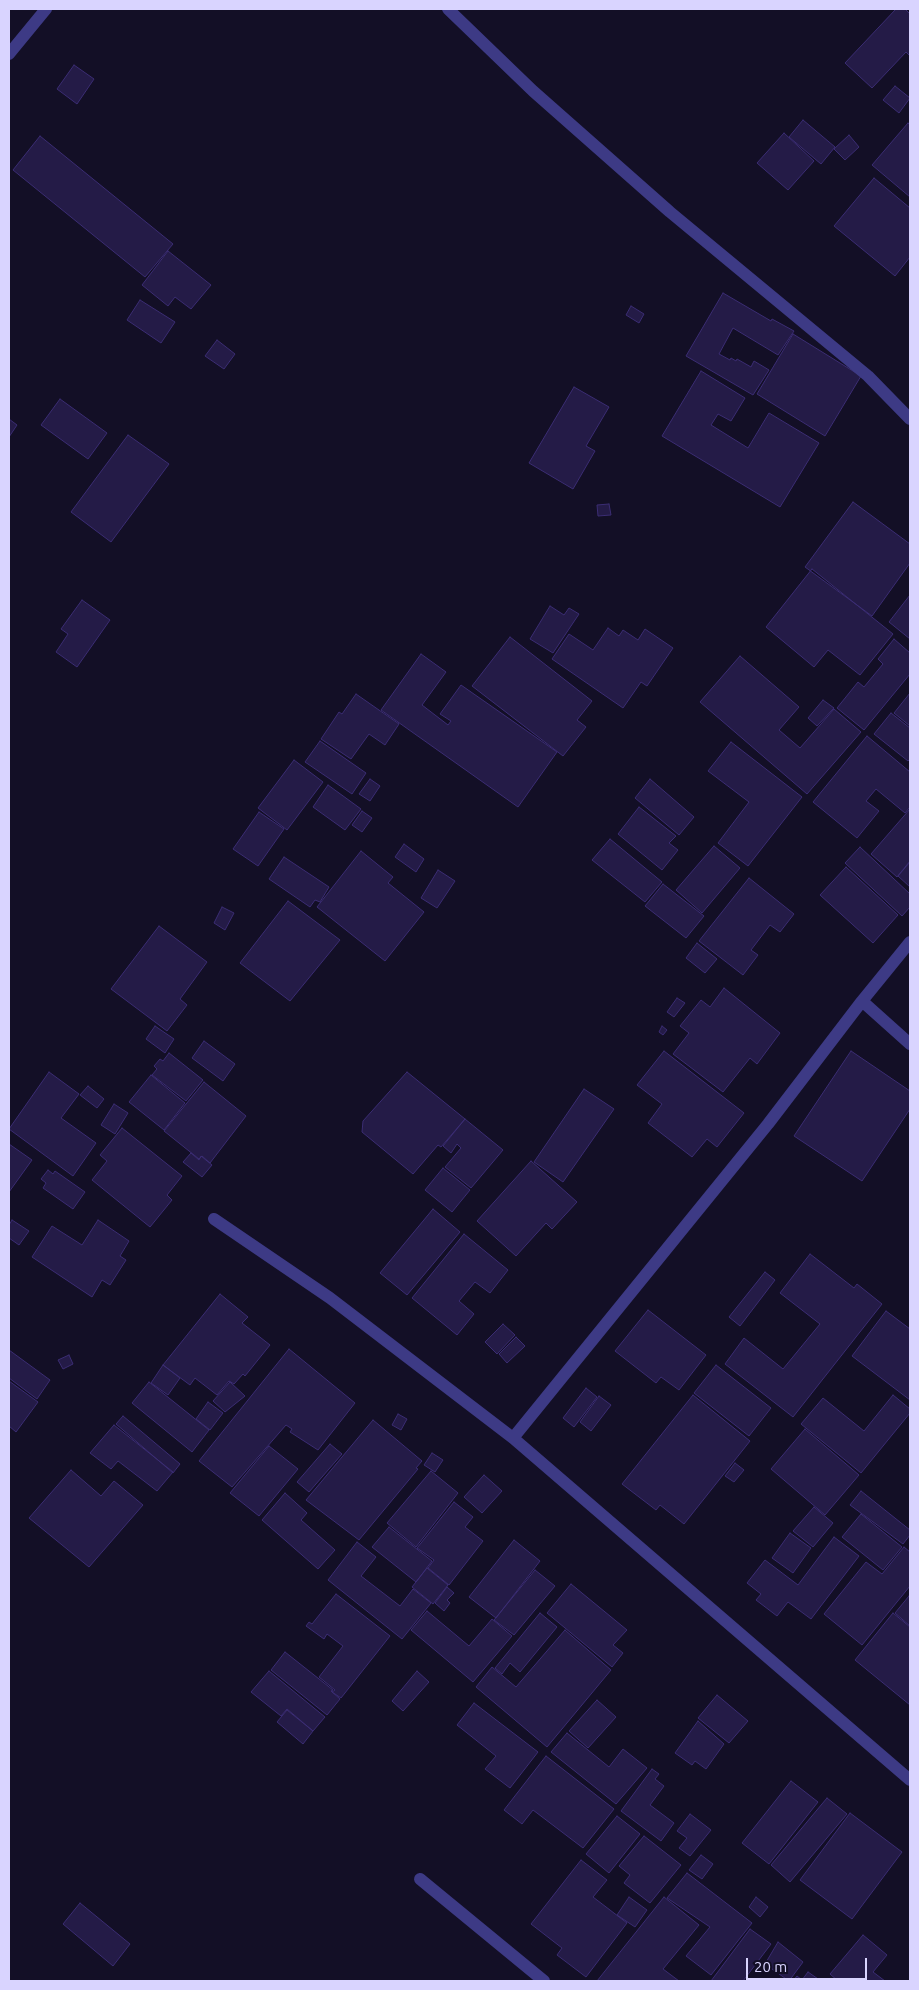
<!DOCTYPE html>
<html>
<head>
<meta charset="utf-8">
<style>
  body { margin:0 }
  #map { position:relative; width:919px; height:1990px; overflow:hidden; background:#130f26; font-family:Ubuntu,sans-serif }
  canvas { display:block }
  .frame { position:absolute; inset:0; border:10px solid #d9d4ff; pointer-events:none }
  .scale { position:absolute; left:746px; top:1958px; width:121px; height:22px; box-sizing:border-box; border:2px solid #d9d4ff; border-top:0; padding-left:6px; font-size:15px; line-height:18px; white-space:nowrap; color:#d9d4ff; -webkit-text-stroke:4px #130f26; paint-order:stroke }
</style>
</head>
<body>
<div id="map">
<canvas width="919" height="1990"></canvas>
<div class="frame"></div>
<div class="scale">20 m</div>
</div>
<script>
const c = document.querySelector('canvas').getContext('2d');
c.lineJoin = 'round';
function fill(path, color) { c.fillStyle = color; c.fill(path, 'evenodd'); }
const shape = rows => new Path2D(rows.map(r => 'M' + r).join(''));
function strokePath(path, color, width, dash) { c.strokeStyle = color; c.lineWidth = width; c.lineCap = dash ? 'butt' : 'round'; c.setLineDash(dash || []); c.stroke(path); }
const building = shape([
  [896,9,905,9,910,14,910,56,906,52,872,88,845,63,896,9],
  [74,65,94,79,77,104,57,89,74,65],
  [895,86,910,98,899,113,883,100,895,86],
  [803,120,835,147,821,164,789,137,803,120],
  [908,123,910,125,910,197,872,165,908,123],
  [784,133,814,161,788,190,757,163,784,133],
  [849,135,859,147,845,160,834,149,849,135],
  [40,136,173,244,145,277,13,170,40,136],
  [874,178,910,208,910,257,895,276,834,226,874,178],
  [168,251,211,285,191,309,175,297,168,306,142,285,168,251],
  [723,293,771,321,772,319,794,331,778,355,733,328,719,354,730,360,731,358,736,361,737,359,751,367,754,361,769,370,753,395,686,356,723,293],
  [140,300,175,322,161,343,127,320,140,300],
  [631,306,644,314,639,323,626,315,631,306],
  [793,334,861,376,825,436,757,394,793,334],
  [217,340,235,354,224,369,205,356,217,340],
  [701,371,745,398,731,421,718,414,711,425,748,448,769,413,819,443,780,507,662,436,701,371],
  [574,387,609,407,586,446,595,451,573,489,529,463,574,387],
  [60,399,107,433,88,459,41,425,60,399],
  [9,419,17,425,9,437,9,419],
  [128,435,169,464,111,542,71,512,128,435],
  [853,502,910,544,910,563,872,616,805,567,853,502],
  [609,504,611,515,598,516,597,505,609,504],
  [812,569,893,634,860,675,828,650,814,667,766,627,812,569],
  [910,595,910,639,889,622,910,595],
  [82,600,110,620,77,667,56,652,68,634,61,629,82,600],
  [550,606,564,615,569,608,579,614,553,653,530,639,550,606],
  [608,628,619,636,623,630,638,640,645,629,673,648,647,686,641,682,623,708,552,659,569,634,593,650,608,628],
  [510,637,592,701,577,720,586,727,563,756,472,686,510,637],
  [894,639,910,653,910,674,864,730,837,708,858,682,864,687,883,664,878,659,894,639],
  [421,654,446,672,422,705,448,725,451,721,440,714,461,685,557,752,518,807,381,710,421,654],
  [740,656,799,707,779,730,800,748,834,709,861,732,807,794,700,702,740,656],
  [910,693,910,726,894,713,910,693],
  [356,694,399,724,385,745,369,734,351,759,321,739,339,712,342,714,356,694],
  [823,700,834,708,817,726,808,718,823,700],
  [891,713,910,728,910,759,908,761,874,734,891,713],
  [867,736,910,772,910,807,905,813,876,789,866,801,879,811,857,838,813,802,867,736],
  [320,741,366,773,352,794,305,762,320,741],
  [731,742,802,797,748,866,718,843,749,802,708,771,731,742],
  [294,760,323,782,287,830,258,808,294,760],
  [370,779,380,786,370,801,359,794,370,779],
  [650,779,694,817,679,835,635,798,650,779],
  [328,785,361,809,345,830,313,807,328,785],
  [639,807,676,836,669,843,678,850,662,870,618,834,639,807],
  [910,809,910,861,897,877,871,854,910,809],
  [362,811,372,818,362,832,352,825,362,811],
  [259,812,284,829,258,866,233,849,259,812],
  [610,839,662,882,645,902,592,860,610,839],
  [404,844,424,859,416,872,395,857,404,844],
  [714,846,740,868,702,913,676,890,714,846],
  [860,847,910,894,910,907,902,916,845,863,860,847],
  [361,851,393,877,388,883,424,912,385,961,317,907,361,851],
  [284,857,329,887,320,902,315,900,310,907,269,879,284,857],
  [910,862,910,887,898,876,910,862],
  [846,867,898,915,873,943,820,895,846,867],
  [438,870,455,881,437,908,421,898,438,870],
  [749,878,794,914,780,932,770,925,751,950,758,955,743,975,699,941,749,878],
  [663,884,704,916,686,938,645,906,663,884],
  [288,901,340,940,290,1001,240,963,288,901],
  [222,907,234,913,225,930,214,923,222,907],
  [159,926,207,962,180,999,187,1005,167,1031,111,989,159,926],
  [697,943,717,959,705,973,686,958,697,943],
  [724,988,780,1033,757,1064,750,1058,723,1092,673,1054,689,1033,680,1026,701,1000,710,1007,724,988],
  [677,998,685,1003,674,1017,667,1012,677,998],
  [155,1026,174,1039,165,1053,146,1039,155,1026],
  [662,1026,667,1030,663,1035,659,1032,662,1026],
  [204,1041,235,1064,223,1081,192,1058,204,1041],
  [664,1051,744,1113,717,1147,707,1139,692,1157,648,1123,662,1104,637,1085,664,1051],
  [851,1051,910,1091,910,1109,862,1181,794,1136,851,1051],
  [169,1053,203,1080,186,1101,152,1075,157,1069,154,1066,160,1059,163,1061,169,1053],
  [49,1072,79,1094,61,1118,96,1143,73,1176,9,1129,49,1072],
  [407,1072,465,1119,441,1147,438,1145,413,1174,362,1132,363,1121,407,1072],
  [151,1075,185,1103,164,1130,129,1102,151,1075],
  [204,1082,246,1116,210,1163,202,1156,199,1159,164,1131,204,1082],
  [88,1086,104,1099,97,1108,80,1095,88,1086],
  [584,1089,614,1109,563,1182,534,1162,584,1089],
  [114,1104,128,1113,115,1134,101,1125,114,1104],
  [465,1119,503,1150,471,1188,445,1167,461,1148,457,1144,451,1153,443,1146,465,1119],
  [122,1128,182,1176,167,1195,172,1200,150,1227,92,1180,107,1161,100,1155,122,1128],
  [9,1144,32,1160,9,1192,9,1144],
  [191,1153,199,1160,201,1156,212,1165,202,1177,183,1162,191,1153],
  [531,1161,577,1202,552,1229,546,1223,516,1256,477,1221,531,1161],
  [443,1168,470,1190,452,1212,425,1190,443,1168],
  [48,1170,53,1174,55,1171,85,1192,73,1209,43,1188,46,1183,41,1179,48,1170],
  [433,1209,460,1232,407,1295,380,1273,433,1209],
  [12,1220,29,1231,19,1245,9,1238,9,1225,12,1220],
  [98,1220,129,1241,120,1256,126,1260,110,1285,102,1280,92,1297,32,1257,52,1226,82,1245,98,1220],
  [464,1234,508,1270,490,1293,475,1282,459,1301,474,1314,457,1335,412,1298,464,1234],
  [810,1254,854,1288,857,1284,882,1304,793,1417,725,1364,744,1338,783,1369,820,1324,780,1293,810,1254],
  [765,1272,775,1280,740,1326,729,1317,765,1272],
  [220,1294,248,1317,242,1323,270,1345,245,1376,243,1374,234,1384,229,1381,217,1395,195,1378,190,1385,163,1365,220,1294],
  [648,1310,706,1355,679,1390,661,1377,656,1383,615,1351,648,1310],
  [886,1311,910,1329,910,1400,852,1356,886,1311],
  [503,1324,515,1335,497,1354,485,1342,503,1324],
  [516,1337,525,1346,507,1363,499,1354,516,1337],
  [289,1349,355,1403,318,1450,290,1432,292,1429,286,1425,232,1487,199,1461,289,1349],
  [9,1350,50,1380,37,1399,9,1378,9,1350],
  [69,1355,73,1364,63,1369,58,1360,69,1355],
  [163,1365,180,1378,168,1395,151,1383,163,1365],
  [716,1365,771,1408,749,1436,694,1393,716,1365],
  [9,1381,38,1402,16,1432,9,1426,9,1381],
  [149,1382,209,1430,192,1452,132,1403,149,1382],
  [230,1382,245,1396,225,1412,213,1401,230,1382],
  [586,1388,597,1397,574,1427,563,1418,586,1388],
  [693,1395,750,1441,684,1524,660,1505,656,1510,622,1484,693,1395],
  [893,1395,910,1409,910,1413,861,1473,801,1424,823,1398,864,1431,893,1395],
  [599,1396,611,1405,591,1431,580,1422,599,1396],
  [208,1402,223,1413,210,1430,196,1419,208,1402],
  [398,1414,407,1419,401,1430,392,1425,398,1414],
  [123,1416,180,1464,173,1473,116,1424,123,1416],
  [373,1420,422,1461,416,1468,418,1469,359,1540,306,1500,373,1420],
  [114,1425,173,1472,157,1491,118,1461,111,1469,90,1453,114,1425],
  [805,1429,859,1475,825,1515,771,1469,805,1429],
  [330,1444,342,1454,309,1492,297,1482,330,1444],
  [269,1446,298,1469,259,1516,230,1493,269,1446],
  [432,1453,443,1460,435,1472,424,1465,432,1453],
  [735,1463,744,1470,734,1482,725,1476,735,1463],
  [71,1470,101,1496,114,1481,143,1505,89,1567,29,1518,71,1470],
  [431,1471,458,1493,416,1547,387,1523,431,1471],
  [484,1475,502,1491,482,1513,464,1497,484,1475],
  [861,1491,910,1530,910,1535,903,1544,850,1505,861,1491],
  [285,1493,307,1513,301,1520,335,1550,318,1569,262,1520,285,1493],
  [454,1502,473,1517,465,1527,483,1541,449,1585,428,1568,434,1560,417,1548,454,1502],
  [814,1507,833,1523,813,1547,793,1531,814,1507],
  [861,1514,902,1547,883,1570,842,1537,861,1514],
  [389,1527,432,1561,416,1582,372,1547,389,1527],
  [790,1533,811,1548,793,1573,772,1558,790,1533],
  [834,1537,859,1556,811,1619,788,1602,777,1616,756,1600,761,1594,747,1583,765,1560,798,1585,834,1537],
  [514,1540,540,1561,496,1618,469,1597,514,1540],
  [357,1542,376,1557,361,1576,400,1606,413,1589,431,1603,402,1639,328,1580,357,1542],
  [904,1547,910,1552,910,1586,862,1645,824,1614,866,1562,882,1574,904,1547],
  [427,1568,448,1585,433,1604,412,1587,427,1568],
  [535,1570,555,1586,514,1635,494,1620,535,1570],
  [571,1584,627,1630,613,1645,623,1653,612,1667,547,1613,571,1584],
  [447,1587,454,1593,447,1600,450,1603,444,1611,435,1603,447,1587],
  [336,1594,390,1636,341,1698,332,1692,335,1690,319,1677,343,1646,327,1634,324,1639,306,1626,309,1622,312,1624,336,1594],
  [909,1596,910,1597,910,1626,895,1613,909,1596],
  [427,1611,469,1646,492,1619,512,1636,473,1682,411,1630,427,1611],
  [540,1613,557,1627,520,1672,510,1663,502,1674,495,1668,540,1613],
  [893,1613,910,1627,910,1705,855,1660,893,1613],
  [565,1630,611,1670,547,1747,476,1687,492,1667,516,1687,565,1630],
  [285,1652,333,1690,331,1691,340,1699,327,1715,271,1670,285,1652],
  [269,1671,325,1717,313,1731,287,1709,281,1716,251,1692,269,1671],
  [417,1671,429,1682,403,1711,392,1701,417,1671],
  [717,1695,748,1721,729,1743,698,1718,717,1695],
  [597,1700,616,1717,588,1748,569,1731,597,1700],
  [474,1703,538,1752,510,1788,485,1769,496,1756,457,1725,474,1703],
  [287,1710,313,1731,303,1744,277,1722,287,1710],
  [698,1721,724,1744,706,1769,695,1761,692,1765,675,1753,698,1721],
  [567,1733,609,1767,623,1749,647,1768,616,1804,551,1752,567,1733],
  [546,1756,614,1809,583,1848,533,1810,522,1824,504,1810,546,1756],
  [652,1769,659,1774,655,1779,664,1786,650,1805,674,1823,661,1841,621,1811,652,1769],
  [791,1781,818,1802,769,1864,742,1843,791,1781],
  [827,1798,847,1814,790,1882,771,1865,827,1798],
  [850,1813,902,1852,852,1919,800,1880,850,1813],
  [690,1814,711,1830,690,1856,679,1848,687,1838,677,1831,690,1814],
  [617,1816,640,1834,609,1873,586,1854,617,1816],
  [644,1836,681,1865,650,1903,624,1883,630,1875,619,1866,644,1836],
  [701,1855,713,1864,702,1879,689,1870,701,1855],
  [581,1860,607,1880,593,1897,627,1923,586,1977,557,1955,562,1948,531,1924,581,1860],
  [687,1873,752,1923,711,1975,686,1956,710,1927,667,1898,687,1873],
  [629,1897,647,1910,635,1927,617,1915,629,1897],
  [664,1897,699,1925,663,1969,679,1981,597,1981,664,1897],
  [756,1897,768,1907,760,1917,749,1907,756,1897],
  [80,1903,130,1944,113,1966,63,1924,80,1903],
  [750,1929,771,1944,743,1981,711,1981,750,1929],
  [863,1935,887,1955,873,1972,885,1981,838,1981,830,1974,863,1935],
  [778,1942,803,1962,789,1981,765,1964,778,1942],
  [808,1972,821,1981,793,1981,797,1976,802,1980,808,1972]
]);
const minor = shape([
  [448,9,533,91,670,212,868,376,910,419],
  [9,54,46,9],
  [862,1001,910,1044],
  [214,1219,330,1298,513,1438,910,1780],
  [513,1438,768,1124,862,1001,910,942],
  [420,1879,544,1981]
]);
fill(building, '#241b47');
strokePath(building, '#3b2d73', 1);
strokePath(minor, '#3d3a85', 12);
</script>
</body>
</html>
